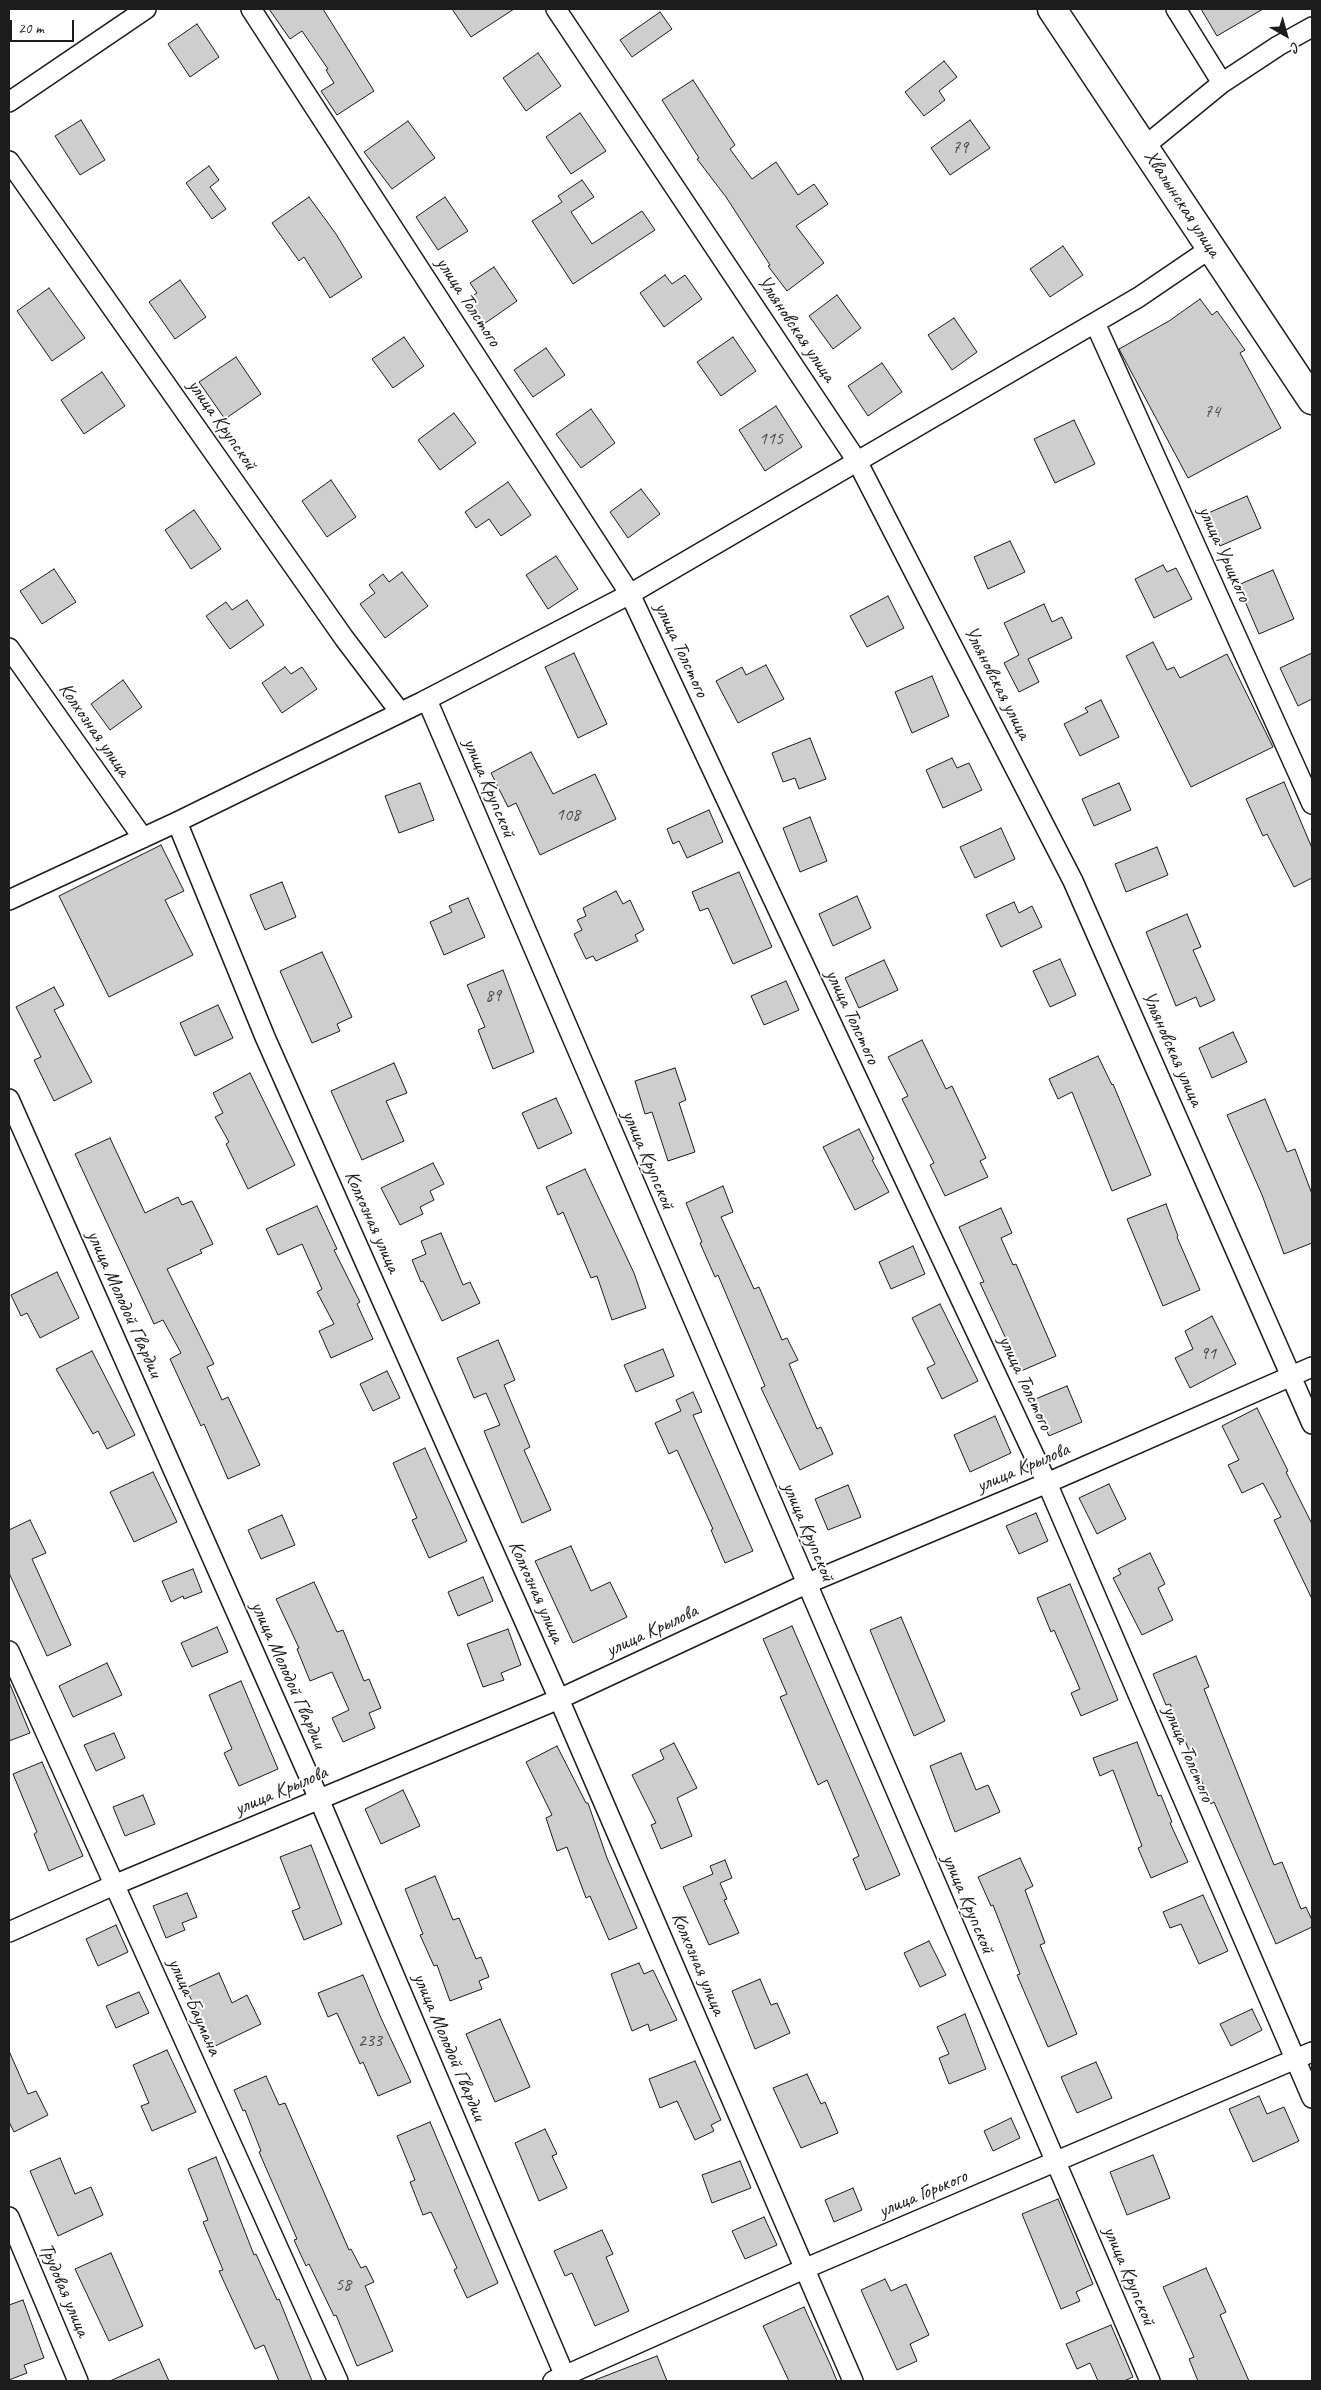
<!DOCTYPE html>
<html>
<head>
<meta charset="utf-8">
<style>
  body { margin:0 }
  #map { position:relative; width:1321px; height:2390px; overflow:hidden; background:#fff; font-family:Caveat,sans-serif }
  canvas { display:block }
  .frame { position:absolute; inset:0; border:10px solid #1c1c1c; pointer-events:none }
  .north { position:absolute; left:1261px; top:10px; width:50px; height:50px; -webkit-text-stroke:4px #fff; paint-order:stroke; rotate:142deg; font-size:14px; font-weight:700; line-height:20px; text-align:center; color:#1c1c1c }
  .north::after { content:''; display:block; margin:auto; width:18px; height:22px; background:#1c1c1c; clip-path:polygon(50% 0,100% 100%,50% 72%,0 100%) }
  .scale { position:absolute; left:10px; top:20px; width:64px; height:22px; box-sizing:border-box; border:2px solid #1c1c1c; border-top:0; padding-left:6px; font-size:15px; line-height:18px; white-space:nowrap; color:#1c1c1c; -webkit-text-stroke:4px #fff; paint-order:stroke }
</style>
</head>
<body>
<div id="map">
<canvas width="1321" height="2390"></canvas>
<div class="frame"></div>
<div class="north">С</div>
<div class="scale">20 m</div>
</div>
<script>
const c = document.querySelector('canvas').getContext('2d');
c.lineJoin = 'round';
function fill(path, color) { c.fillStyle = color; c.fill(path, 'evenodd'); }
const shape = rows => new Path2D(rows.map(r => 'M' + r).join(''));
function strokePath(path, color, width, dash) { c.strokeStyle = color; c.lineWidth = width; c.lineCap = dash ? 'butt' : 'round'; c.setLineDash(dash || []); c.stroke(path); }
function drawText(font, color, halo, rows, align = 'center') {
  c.font = font + ' Caveat,sans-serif'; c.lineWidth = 4; c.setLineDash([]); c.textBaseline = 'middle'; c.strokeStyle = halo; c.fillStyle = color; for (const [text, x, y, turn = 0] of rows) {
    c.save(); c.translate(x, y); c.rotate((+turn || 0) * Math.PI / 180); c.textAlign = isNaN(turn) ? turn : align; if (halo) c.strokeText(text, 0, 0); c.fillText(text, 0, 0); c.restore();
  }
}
const building = shape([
  [269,9,323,9,374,91,337,115,321,91,334,83,326,70,328,69,302,31,290,39,269,9],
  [452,9,514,9,471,37,452,9],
  [1201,9,1263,9,1217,36,1201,9],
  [660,12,672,29,632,57,620,40,660,12],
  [197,24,219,57,190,77,168,44,197,24],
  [538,53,561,86,526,111,503,78,538,53],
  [944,61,957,77,939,91,945,100,924,116,905,92,944,61],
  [693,80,735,145,730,149,752,179,776,162,798,195,814,184,828,204,796,226,824,263,787,291,768,266,770,265,726,197,697,159,699,158,662,100,693,80],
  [580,113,606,151,571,174,546,137,580,113],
  [81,120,105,160,80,175,55,136,81,120],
  [970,120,990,148,950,175,931,148,970,120],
  [408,121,435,158,392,189,364,152,408,121],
  [209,166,219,180,210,187,226,209,212,219,186,183,209,166],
  [582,180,594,197,571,212,592,244,642,211,655,230,573,284,532,221,562,202,558,196,582,180],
  [309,197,336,234,362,277,330,298,304,257,299,261,272,223,309,197],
  [445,197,468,231,438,250,416,217,445,197],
  [1063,246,1083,275,1050,297,1030,269,1063,246],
  [494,267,517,301,484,324,467,300,477,293,470,283,494,267],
  [665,275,672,284,685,275,702,299,664,327,640,293,665,275],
  [180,280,206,317,175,339,149,302,180,280],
  [49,288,85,338,52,361,17,311,49,288],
  [837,295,861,328,833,349,809,316,837,295],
  [1200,299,1212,315,1217,311,1245,350,1240,353,1281,428,1188,478,1119,349,1169,321,1200,299],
  [954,318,977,352,952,370,928,335,954,318],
  [404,337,424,366,393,388,372,359,404,337],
  [733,337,756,371,721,396,697,362,733,337],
  [546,348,565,375,533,397,514,370,546,348],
  [236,357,261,394,225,419,199,382,236,357],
  [882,363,902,392,868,416,848,386,882,363],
  [102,372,125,406,84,434,61,400,102,372],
  [776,406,802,447,765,471,739,430,776,406],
  [591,409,615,443,581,468,556,434,591,409],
  [454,413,476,443,440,470,418,440,454,413],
  [1074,420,1095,464,1055,483,1034,439,1074,420],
  [331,480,356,517,327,537,302,501,331,480],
  [508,482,531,515,501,536,489,519,476,528,465,512,508,482],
  [641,489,660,514,628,538,610,512,641,489],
  [1247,496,1261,528,1220,546,1206,514,1247,496],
  [194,510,221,549,191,569,165,530,194,510],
  [1010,541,1025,572,988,589,974,557,1010,541],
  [556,556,578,589,548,609,526,575,556,556],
  [1163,565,1167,572,1176,568,1192,599,1154,618,1135,579,1163,565],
  [54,569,76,602,42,624,20,591,54,569],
  [1273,570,1294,619,1259,634,1238,585,1273,570],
  [402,572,428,606,385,638,360,604,375,593,369,585,383,574,389,582,402,572],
  [888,596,904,628,867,647,850,616,888,596],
  [247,600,264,625,230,649,206,616,226,602,232,610,247,600],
  [1044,604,1052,622,1062,617,1072,638,1028,659,1039,682,1019,692,1004,663,1019,655,1004,623,1044,604],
  [1153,642,1167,670,1174,667,1180,678,1227,654,1273,747,1191,787,1126,656,1153,642],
  [574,653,607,724,578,738,545,667,574,653],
  [1312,653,1312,699,1298,706,1280,668,1312,653],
  [766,665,784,699,738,723,716,681,742,667,746,675,766,665],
  [285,667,291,674,302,667,317,689,282,713,262,683,285,667],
  [932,676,949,716,912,733,895,692,932,676],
  [123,680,142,707,110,730,91,704,123,680],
  [1101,700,1119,737,1080,756,1064,724,1088,712,1085,708,1101,700],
  [810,738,826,779,799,789,795,778,783,782,772,753,810,738],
  [531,752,553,794,595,774,616,819,540,855,516,803,508,807,491,773,531,752],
  [952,758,957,768,969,763,982,790,943,808,926,770,952,758],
  [1284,782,1312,848,1312,878,1294,887,1267,834,1263,836,1246,799,1284,782],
  [420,783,434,820,399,833,385,796,420,783],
  [1119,783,1131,810,1094,826,1082,799,1119,783],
  [709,810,723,842,687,858,679,841,673,844,667,829,709,810],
  [810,817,827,861,800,872,783,828,810,817],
  [1001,828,1015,859,975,878,960,847,1001,828],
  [161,845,184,891,165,900,193,955,109,997,59,896,161,845],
  [1157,847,1168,875,1126,892,1115,864,1157,847],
  [739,872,772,947,733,964,708,908,700,911,692,892,739,872],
  [282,882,296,917,265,930,250,895,282,882],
  [616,891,623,904,630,900,644,930,635,935,638,941,596,961,593,956,586,959,574,934,582,930,577,920,586,916,583,908,616,891],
  [857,896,871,928,833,946,819,914,857,896],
  [468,898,485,937,444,955,430,922,452,912,449,906,468,898],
  [1014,902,1019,913,1032,906,1042,927,1001,947,986,915,1014,902],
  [1187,914,1201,947,1193,950,1215,1000,1200,1007,1196,997,1176,1006,1146,932,1187,914],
  [322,952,352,1017,337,1024,340,1031,312,1043,280,971,322,952],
  [1060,959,1076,995,1050,1007,1033,971,1060,959],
  [884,960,898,990,859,1008,845,978,884,960],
  [503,970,534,1052,493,1069,478,1030,485,1027,467,985,503,970],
  [786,981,799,1010,764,1025,751,996,786,981],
  [54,987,64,1005,54,1010,92,1082,54,1101,34,1060,41,1057,16,1007,54,987],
  [218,1005,233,1038,195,1056,180,1023,218,1005],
  [1233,1032,1247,1062,1212,1078,1199,1048,1233,1032],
  [922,1040,946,1089,952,1086,986,1158,980,1161,988,1177,945,1196,930,1165,934,1163,902,1099,908,1096,888,1057,922,1040],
  [1098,1056,1112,1085,1113,1084,1151,1175,1112,1191,1072,1092,1058,1099,1049,1079,1098,1056],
  [394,1063,407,1093,386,1101,404,1141,362,1160,331,1091,394,1063],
  [675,1068,686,1100,679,1103,695,1152,668,1161,652,1112,645,1114,635,1081,675,1068],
  [250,1073,295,1165,248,1189,226,1144,229,1142,215,1117,223,1113,213,1093,250,1073],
  [556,1098,572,1133,538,1149,522,1113,556,1098],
  [1265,1099,1287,1152,1295,1149,1312,1194,1312,1243,1284,1254,1262,1195,1227,1115,1265,1099],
  [859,1129,874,1159,872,1160,889,1192,855,1210,823,1147,859,1129],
  [110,1138,145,1213,178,1197,182,1205,192,1201,213,1244,200,1250,202,1253,167,1269,214,1364,207,1367,222,1400,228,1397,260,1465,228,1479,204,1424,201,1426,170,1359,181,1353,163,1320,154,1324,75,1154,110,1138],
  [433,1163,444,1184,430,1191,434,1200,420,1207,423,1214,400,1225,381,1188,433,1163],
  [585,1169,634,1273,646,1308,612,1320,597,1276,591,1278,563,1212,558,1215,546,1187,585,1169],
  [723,1186,733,1212,721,1217,754,1289,759,1287,782,1340,787,1338,798,1360,789,1364,817,1429,821,1427,833,1454,800,1470,761,1388,765,1386,718,1275,715,1277,700,1243,702,1242,686,1203,723,1186],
  [1166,1204,1178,1236,1177,1237,1200,1290,1163,1306,1127,1219,1166,1204],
  [317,1206,337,1249,334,1250,360,1302,357,1304,373,1339,331,1358,319,1331,334,1324,317,1292,322,1289,302,1244,278,1255,266,1229,317,1206],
  [1001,1208,1012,1233,1001,1238,1013,1265,1016,1264,1056,1356,1021,1371,980,1283,984,1282,959,1227,1001,1208],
  [441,1233,463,1285,470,1282,480,1303,442,1321,423,1281,421,1282,412,1260,426,1254,421,1241,441,1233],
  [913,1246,925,1274,891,1289,879,1262,913,1246],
  [57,1272,79,1318,40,1338,27,1313,21,1316,11,1295,57,1272],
  [940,1304,978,1381,942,1399,927,1368,935,1364,912,1318,940,1304],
  [1212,1316,1236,1364,1190,1388,1175,1358,1193,1349,1185,1331,1212,1316],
  [498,1340,515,1380,504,1385,530,1447,524,1450,551,1510,522,1523,484,1431,500,1425,486,1393,474,1398,457,1358,498,1340],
  [663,1349,674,1376,636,1392,624,1365,663,1349],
  [92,1351,135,1435,107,1449,98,1431,93,1434,56,1369,92,1351],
  [387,1371,400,1398,373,1411,360,1384,387,1371],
  [1067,1386,1082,1422,1049,1436,1033,1400,1067,1386],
  [693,1392,702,1412,693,1415,753,1551,725,1563,711,1530,713,1529,677,1450,669,1454,655,1423,681,1411,676,1400,693,1392],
  [1257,1408,1288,1471,1286,1472,1312,1524,1312,1599,1274,1520,1281,1517,1263,1483,1242,1493,1228,1465,1239,1460,1222,1426,1257,1408],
  [995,1416,1011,1453,970,1472,954,1435,995,1416],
  [425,1448,467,1541,429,1558,412,1520,417,1518,393,1463,425,1448],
  [153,1472,177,1522,134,1542,110,1492,153,1472],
  [1109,1484,1126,1519,1097,1534,1079,1498,1109,1484],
  [848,1485,861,1517,828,1530,815,1499,848,1485],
  [1036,1513,1048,1541,1019,1554,1006,1526,1036,1513],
  [282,1515,295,1545,261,1559,248,1530,282,1515],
  [30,1520,46,1553,32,1559,71,1645,47,1656,9,1573,9,1530,30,1520],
  [571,1546,591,1591,610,1582,627,1617,573,1643,535,1561,571,1546],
  [1150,1553,1165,1584,1158,1588,1173,1620,1142,1635,1113,1578,1121,1574,1118,1569,1150,1553],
  [193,1569,202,1592,184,1599,183,1596,171,1602,162,1581,193,1569],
  [483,1577,493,1601,458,1616,448,1592,483,1577],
  [314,1582,337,1632,343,1630,364,1681,369,1679,381,1708,369,1713,375,1728,343,1742,332,1718,349,1710,332,1672,310,1681,297,1649,299,1648,276,1599,314,1582],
  [1070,1584,1118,1700,1081,1716,1071,1693,1080,1689,1054,1630,1051,1632,1037,1598,1070,1584],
  [901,1617,945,1721,914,1736,870,1630,901,1617],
  [792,1626,900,1875,866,1890,853,1859,859,1856,827,1780,818,1785,780,1697,787,1694,763,1639,792,1626],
  [217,1627,228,1652,192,1667,181,1643,217,1627],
  [508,1629,521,1665,501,1673,504,1680,483,1687,467,1644,508,1629],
  [1196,1656,1209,1687,1204,1689,1274,1865,1282,1862,1301,1909,1306,1907,1312,1920,1312,1927,1276,1944,1214,1802,1211,1804,1170,1704,1166,1705,1153,1674,1196,1656],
  [107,1663,122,1695,73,1717,59,1686,107,1663],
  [241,1681,278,1769,239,1786,224,1753,232,1749,209,1695,241,1681],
  [9,1682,30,1733,9,1741,9,1682],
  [114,1733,125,1758,96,1771,84,1745,114,1733],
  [1137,1742,1158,1796,1161,1795,1172,1822,1170,1823,1188,1862,1151,1878,1138,1848,1142,1846,1113,1770,1100,1776,1093,1758,1137,1742],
  [674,1743,697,1788,677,1798,692,1836,661,1849,651,1825,656,1823,632,1775,664,1759,660,1750,674,1743],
  [557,1746,586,1803,588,1803,607,1858,637,1928,609,1940,590,1896,586,1898,567,1847,557,1851,546,1818,552,1815,526,1762,557,1746],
  [961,1753,976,1790,988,1785,1000,1812,955,1832,930,1766,961,1753],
  [42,1762,83,1856,49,1871,34,1834,37,1832,13,1774,42,1762],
  [403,1790,420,1826,381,1844,365,1809,403,1790],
  [143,1795,155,1824,125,1836,113,1807,143,1795],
  [311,1845,342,1924,304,1940,292,1911,300,1908,280,1857,311,1845],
  [1020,1858,1033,1886,1025,1890,1045,1943,1040,1945,1077,2034,1048,2047,1017,1975,1020,1974,993,1905,991,1906,978,1877,1020,1858],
  [725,1860,732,1878,720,1883,727,1899,724,1900,739,1933,709,1945,683,1887,713,1874,710,1866,725,1860],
  [435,1876,453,1920,459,1918,476,1959,481,1957,489,1977,479,1981,482,1989,450,2001,437,1965,434,1966,420,1935,423,1934,405,1889,435,1876],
  [187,1893,197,1917,182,1923,185,1930,166,1938,153,1906,187,1893],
  [1203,1895,1228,1951,1199,1964,1181,1924,1170,1928,1163,1912,1203,1895],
  [116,1925,128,1952,98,1966,86,1939,116,1925],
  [929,1941,946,1975,920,1987,904,1953,929,1941],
  [639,1963,644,1974,653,1970,677,2020,650,2031,648,2024,632,2031,611,1974,639,1963],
  [219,1973,232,2003,247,1995,261,2024,213,2047,186,1988,219,1973],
  [363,1975,381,2018,411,2082,378,2096,363,2062,360,2064,337,2013,328,2017,318,1993,363,1975],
  [760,1979,771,2005,777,2003,790,2033,755,2049,732,1991,760,1979],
  [139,1992,149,2013,116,2028,106,2006,139,1992],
  [1252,2009,1262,2030,1231,2046,1220,2024,1252,2009],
  [965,2014,986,2069,949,2084,939,2058,949,2054,937,2027,965,2014],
  [500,2019,530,2087,495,2102,466,2034,500,2019],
  [167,2050,196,2112,152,2131,141,2106,149,2103,133,2065,167,2050],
  [9,2051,28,2094,36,2091,48,2115,14,2132,9,2122,9,2051],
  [695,2061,721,2120,711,2125,714,2131,695,2140,677,2101,660,2108,649,2079,695,2061],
  [1096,2062,1112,2098,1077,2113,1061,2077,1096,2062],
  [807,2074,821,2104,825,2102,838,2133,801,2148,773,2088,807,2074],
  [266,2076,279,2105,285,2103,349,2250,351,2249,361,2268,366,2266,374,2282,365,2286,393,2351,357,2366,336,2315,334,2316,309,2264,306,2266,294,2240,297,2239,259,2152,261,2151,245,2110,243,2111,234,2090,266,2076],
  [1259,2096,1267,2114,1284,2107,1299,2141,1253,2162,1229,2109,1259,2096],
  [1011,2118,1020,2138,993,2151,984,2131,1011,2118],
  [430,2122,498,2283,467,2298,454,2270,457,2268,431,2212,423,2215,410,2182,415,2180,397,2136,430,2122],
  [545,2129,557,2154,552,2156,567,2188,539,2201,515,2143,545,2129],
  [1153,2155,1170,2198,1127,2215,1110,2172,1153,2155],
  [216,2157,254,2255,256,2254,277,2300,279,2299,312,2381,279,2381,264,2345,255,2349,219,2271,223,2270,203,2222,208,2220,188,2169,216,2157],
  [60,2158,75,2194,91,2187,103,2215,58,2236,30,2171,60,2158],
  [740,2161,751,2188,712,2203,702,2175,740,2161],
  [853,2188,862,2210,834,2222,825,2200,853,2188],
  [1058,2199,1093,2284,1076,2292,1080,2301,1061,2309,1022,2214,1058,2199],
  [764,2217,777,2245,745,2259,732,2231,764,2217],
  [602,2230,613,2254,606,2257,629,2311,595,2326,572,2273,565,2276,554,2251,602,2230],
  [111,2253,143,2326,109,2341,75,2269,111,2253],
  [1206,2268,1226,2312,1220,2315,1249,2381,1198,2381,1189,2359,1194,2357,1163,2287,1206,2268],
  [885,2279,891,2291,906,2284,929,2335,910,2344,917,2361,897,2370,861,2290,885,2279],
  [23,2300,44,2358,24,2365,27,2373,9,2380,9,2305,23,2300],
  [804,2307,830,2364,837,2381,789,2381,763,2326,804,2307],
  [1111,2325,1133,2377,1124,2381,1098,2381,1090,2363,1077,2369,1066,2344,1111,2325],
  [657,2356,667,2381,595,2381,595,2380,657,2356],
  [159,2359,169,2381,110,2381,159,2359]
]);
const street = shape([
  [251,9,630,594,1047,1483,1312,2098],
  [556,9,857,461,1073,881,1312,1424],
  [1176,9,1222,83],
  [9,102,146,9],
  [1145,146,1222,83,1278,46,1312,27],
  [9,161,344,638,400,712],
  [1095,323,1312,804],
  [9,648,143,838],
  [427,700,1150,2381],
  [177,822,265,1037,559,1699,853,2381],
  [9,900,177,822,422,702,630,594,1139,297,1211,248],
  [9,1099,319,1799,567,2381],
  [9,1651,338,2381],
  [9,1932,114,1885,559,1699,806,1584,1047,1483,1312,1367],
  [9,2217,78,2381],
  [553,2381,804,2269,1312,2052]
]);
const secondary = shape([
  [1052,9,1312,400]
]);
const numberNames = [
  ["79",960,148],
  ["74",1212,412],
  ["115",771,439],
  ["108",568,815],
  ["89",493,996],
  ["91",1208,1354],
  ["233",370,2041],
  ["58",343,2285]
];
const streetNames = [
  ["Хвалынская улица",1182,204,57],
  ["улица Толстого",468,302,57],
  ["Ульяновская улица",796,329,56],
  ["улица Крупской",222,425,55],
  ["улица Урицкого",1224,554,66],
  ["улица Толстого",681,650,65],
  ["Ульяновская улица",997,683,63],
  ["Колхозная улица",94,730,55],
  ["улица Крупской",489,788,67],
  ["улица Толстого",852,1017,65],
  ["Ульяновская улица",1172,1049,66],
  ["улица Крупской",648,1160,67],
  ["Колхозная улица",372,1222,66],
  ["улица Молодой Гвардии",124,1304,66],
  ["улица Толстого",1025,1383,65],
  ["улица Крылова",1023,1468,-23],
  ["улица Крупской",808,1532,67],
  ["Колхозная улица",536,1592,66],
  ["улица Крылова",652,1631,-25],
  ["улица Молодой Гвардии",288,1675,66],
  ["улица Толстого",1188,1754,67],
  ["улица Крылова",281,1791,-23],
  ["улица Крупской",968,1904,67],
  ["Колхозная улица",698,1964,67],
  ["улица Баумана",194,2007,66],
  ["улица Молодой Гвардии",449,2047,67],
  ["улица Горького",923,2194,-23],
  ["улица Крупской",1129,2276,67],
  ["Трудовая улица",64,2290,67]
];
fill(building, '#cecece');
strokePath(building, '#1c1c1c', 1);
strokePath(street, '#1c1c1c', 22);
strokePath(secondary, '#1c1c1c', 31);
strokePath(street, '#fff', 19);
strokePath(secondary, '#fff', 28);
drawText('18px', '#484848', null, numberNames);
drawText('20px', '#1c1c1c', '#fff', streetNames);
</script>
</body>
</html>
